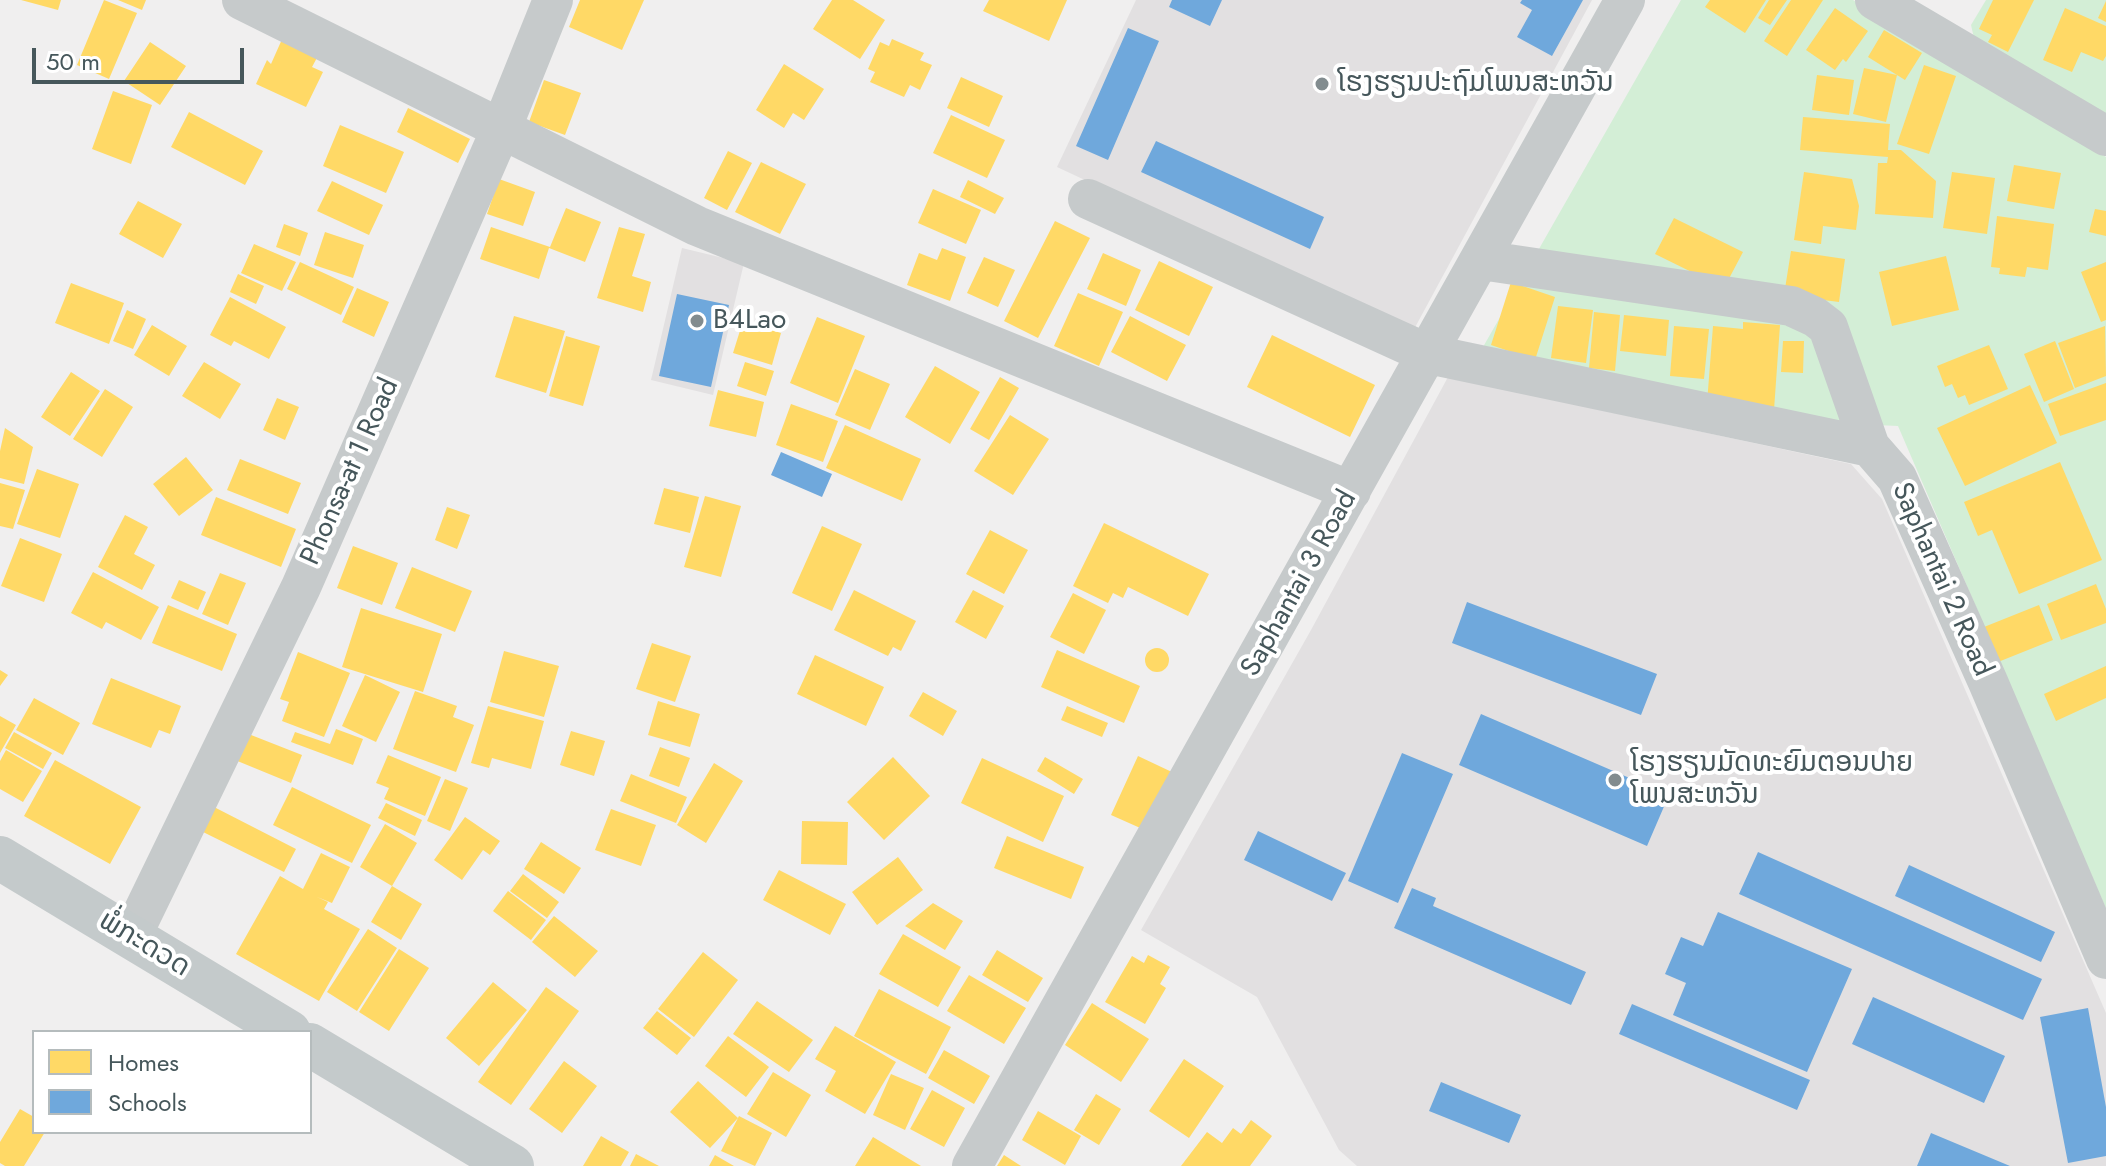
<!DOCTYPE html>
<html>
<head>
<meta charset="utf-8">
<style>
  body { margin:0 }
  #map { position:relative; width:2106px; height:1166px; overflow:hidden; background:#f0efef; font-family:Jost,sans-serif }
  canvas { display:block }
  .legend { position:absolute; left:32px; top:1030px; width:280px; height:104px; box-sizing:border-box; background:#fff; border:2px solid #b5bcbd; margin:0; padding:10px 14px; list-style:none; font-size:24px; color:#46575b }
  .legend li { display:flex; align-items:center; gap:16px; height:40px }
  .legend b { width:40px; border:2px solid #b5bcbd }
  .scale { position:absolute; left:32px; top:48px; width:212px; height:36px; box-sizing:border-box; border:4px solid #46575b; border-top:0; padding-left:10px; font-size:24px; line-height:28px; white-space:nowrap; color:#46575b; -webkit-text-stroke:6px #fff; paint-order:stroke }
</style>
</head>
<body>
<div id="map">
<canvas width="2106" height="1166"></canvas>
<ul class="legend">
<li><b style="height:22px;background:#ffd966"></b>Homes</li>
<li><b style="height:22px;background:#6fa8dc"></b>Schools</li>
</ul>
<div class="scale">50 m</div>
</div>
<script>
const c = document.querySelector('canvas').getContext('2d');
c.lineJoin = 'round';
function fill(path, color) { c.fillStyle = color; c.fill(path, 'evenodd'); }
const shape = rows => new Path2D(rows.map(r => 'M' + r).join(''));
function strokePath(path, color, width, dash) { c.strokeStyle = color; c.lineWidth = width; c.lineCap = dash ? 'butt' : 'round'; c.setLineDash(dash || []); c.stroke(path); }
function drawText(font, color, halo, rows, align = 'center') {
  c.font = font + ' Jost,"Noto Sans Lao",sans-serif'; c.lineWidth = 8; c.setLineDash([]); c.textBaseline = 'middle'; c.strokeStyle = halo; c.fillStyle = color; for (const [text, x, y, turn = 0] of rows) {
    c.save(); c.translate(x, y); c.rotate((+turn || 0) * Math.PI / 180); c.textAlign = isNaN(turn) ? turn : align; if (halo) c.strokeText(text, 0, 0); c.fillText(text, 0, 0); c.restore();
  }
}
const education = shape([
  [1136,0,1592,0,1412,333,1057,167],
  [682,248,744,263,713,395,651,380],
  [1448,377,1851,464,1882,499,2106,1013,2106,1166,1357,1166,1339,1150,1257,997,1141,930,1311,630]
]);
const green = shape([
  [1681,0,1853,0,2106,157,2106,909,1898,426,1832,423,1483,347],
  [1986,0,2106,0,2106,117,1974,38,1971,25]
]);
const homes = shape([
  [21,0,61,0,58,10],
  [104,0,137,13,109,79,77,65],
  [118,0,146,0,142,10],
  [580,0,644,0,622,50,569,27],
  [832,0,853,0,885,20,860,59,813,29],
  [989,0,1067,0,1049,41,983,11],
  [1710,0,1766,0,1745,33,1705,7],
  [1769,0,1787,0,1770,25,1758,18],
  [1791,0,1823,0,1787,56,1764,41],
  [1993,0,2034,0,2008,52,1988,42,1992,35,1979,29],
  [2106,1,2106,22,2098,18],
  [1835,8,1868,31,1846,62,1843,59,1835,70,1806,50],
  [2065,8,2106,26,2106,56,2103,61,2081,52,2072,72,2043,60],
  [1884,30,1922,53,1905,80,1868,57],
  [283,37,319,54,312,67,323,72,306,107,256,84,267,60,271,64],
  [892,39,924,53,920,60,932,65,920,90,910,85,904,97,870,82,875,72,868,69,880,42,889,46],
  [150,42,186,66,160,105,124,81],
  [784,64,824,89,804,120,793,113,784,128,756,110],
  [1924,65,1956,76,1929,154,1897,144],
  [1864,68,1897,75,1886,122,1853,114],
  [1817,75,1854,80,1849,115,1812,110],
  [961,77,1003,96,989,127,947,108],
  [544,80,581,93,565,135,529,122],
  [113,91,152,105,131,164,92,149],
  [408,108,470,139,458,163,397,132],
  [189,112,263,151,245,185,171,147],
  [951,115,1005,140,987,178,933,153],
  [1803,117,1890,124,1888,150,1901,150,1936,181,1933,218,1875,214,1878,163,1887,163,1888,157,1800,150],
  [340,125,404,152,386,193,323,166],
  [728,151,752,163,727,210,704,198],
  [761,162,806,184,780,234,735,212],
  [2014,165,2061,173,2054,209,2007,201],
  [1804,172,1852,179,1859,206,1856,230,1823,226,1821,244,1794,240],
  [1952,172,1995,178,1987,234,1943,228],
  [499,179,535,192,523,226,487,214],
  [968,180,1004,198,995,214,960,197],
  [332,181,383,205,369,235,317,211],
  [933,189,981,210,966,244,918,223],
  [138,201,182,224,163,258,119,234],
  [566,208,601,222,585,262,549,248,539,279,480,259,491,227,550,247],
  [2095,209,2106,211,2106,236,2089,232],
  [1997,216,2054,224,2048,270,2027,267,2025,277,1999,274,2000,268,1991,267],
  [1674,218,1743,252,1724,288,1655,254],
  [1055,221,1090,238,1038,338,1004,321],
  [284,224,308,233,300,256,276,247],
  [619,227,645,234,632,276,651,282,643,312,597,298],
  [325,232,364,245,353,278,314,265],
  [254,244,296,262,282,291,241,273],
  [942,248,966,257,950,301,907,285,919,253,937,260],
  [1791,251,1845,259,1839,302,1784,295],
  [1103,253,1141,270,1126,306,1087,289],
  [1946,256,1959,310,1892,326,1879,272],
  [984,257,1015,270,998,307,967,293],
  [1159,261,1213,287,1189,336,1135,310],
  [300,262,354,287,341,315,287,289],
  [2106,262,2106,320,2101,322,2081,272],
  [238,274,264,286,256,304,230,292],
  [1511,282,1555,297,1535,360,1491,345],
  [71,283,124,303,109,344,55,323],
  [357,288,389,302,374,337,342,322],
  [1078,293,1123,312,1099,366,1054,346],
  [230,297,286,327,269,359,234,341,231,346,210,335],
  [1558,306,1593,310,1586,363,1551,358],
  [127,310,146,319,133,349,113,341],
  [1594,312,1620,315,1615,371,1589,368],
  [1624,315,1669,320,1666,356,1620,351],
  [514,316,565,331,546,393,495,377],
  [1130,316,1186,345,1167,381,1111,352],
  [817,317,865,336,838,403,790,383],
  [743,321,781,333,772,365,733,353],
  [1743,322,1780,325,1774,410,1707,403,1713,326,1743,329],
  [152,325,187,346,169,376,134,355],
  [1674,326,1709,329,1704,379,1670,376],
  [2105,326,2106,376,2075,388,2058,343],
  [1272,335,1375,385,1350,437,1247,387],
  [566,336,600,346,583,406,549,396],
  [1783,341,1804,341,1803,373,1781,372],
  [2055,341,2074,389,2044,402,2024,354],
  [1989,345,2008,389,1969,405,1965,395,1958,398,1952,384,1945,387,1937,366],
  [204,362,241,384,220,419,182,396],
  [745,362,774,371,766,396,737,386],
  [935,366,980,392,950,444,905,417],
  [855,369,890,384,870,430,835,415],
  [71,372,100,391,70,436,41,417],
  [1000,377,1019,388,989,440,970,429],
  [2106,383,2106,420,2060,436,2048,404],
  [2030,385,2057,443,1965,486,1937,428],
  [105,389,133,407,102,457,73,439],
  [718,390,764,402,756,437,709,426],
  [277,398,299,407,285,440,263,430],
  [791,404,838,421,823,462,776,445],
  [1010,415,1049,439,1013,495,974,471],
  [845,425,921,459,902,501,826,468],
  [5,428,33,447,24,484,0,478,0,451],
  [186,457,213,490,179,516,153,484],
  [240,459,301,483,288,514,227,490],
  [2060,462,2102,560,2019,594,1992,530,1978,536,1964,502],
  [37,469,79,484,60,538,17,524],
  [0,483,25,490,13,529,0,526],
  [664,488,699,497,690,533,654,524],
  [705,496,741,506,721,577,684,567],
  [216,497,296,529,281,567,201,535],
  [447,507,470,515,457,549,435,540],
  [125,515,148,527,134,554,155,565,142,590,98,567],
  [1104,523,1209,574,1188,616,1128,587,1123,598,1113,593,1108,603,1073,586],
  [822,526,862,544,832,611,792,593],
  [990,530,1028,550,1004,594,966,574],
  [20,538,62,554,44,602,1,586],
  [353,546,398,563,382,605,337,588],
  [412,567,472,591,455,632,395,608],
  [93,572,159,607,141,640,106,622,102,629,71,613],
  [220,573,246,583,228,625,202,614],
  [179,580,206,592,198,610,171,598],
  [2096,584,2106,609,2106,623,2061,640,2047,604],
  [854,590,916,621,901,651,893,647,888,656,834,630],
  [973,590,1004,606,986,639,955,622],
  [1073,593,1106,610,1084,654,1050,637],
  [168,605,237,634,222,671,152,643],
  [2039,605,2053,640,1998,662,1984,627],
  [361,608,442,634,423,692,342,667],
  [652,643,691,656,675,702,636,689],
  '1145 660a12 12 0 1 1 24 0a12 12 0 1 1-24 0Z',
  [1057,650,1140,686,1124,723,1041,687],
  [504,651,559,666,544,717,490,702],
  [298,652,350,673,324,737,282,721,289,702,280,699],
  [815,655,884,687,866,726,797,694],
  [2106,666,2106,698,2056,721,2044,694],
  [0,670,8,675,0,686],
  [365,675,400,692,376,742,342,726],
  [111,678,181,706,170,734,159,730,151,748,92,724],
  [415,691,457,706,453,717,474,725,456,772,393,749],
  [923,692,957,711,943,736,909,716],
  [34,698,80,723,63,755,16,730],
  [658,701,700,714,690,747,648,735],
  [488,706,544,721,531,769,492,758,489,768,471,763],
  [1067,706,1108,723,1102,737,1061,720],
  [0,716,16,725,0,753],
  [336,729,363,739,353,765,291,742,295,732,330,744],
  [571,731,605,741,594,776,560,765],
  [14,732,52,753,43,769,5,748],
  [246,733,302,755,291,783,235,760],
  [660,747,690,758,679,787,649,776],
  [6,750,42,771,23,802,0,789,0,761],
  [388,755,441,777,425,816,384,799,389,788,376,783],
  [1138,756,1174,773,1147,831,1111,815],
  [893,757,930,796,884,840,847,802],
  [1045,757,1083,779,1074,794,1037,771],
  [982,758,1064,796,1043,842,961,803],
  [55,760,141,807,110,864,24,816],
  [714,763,743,781,706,843,677,825],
  [631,774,687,797,676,823,620,801],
  [445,779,468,788,450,831,427,821],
  [292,787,371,825,352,863,273,825],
  [386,803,422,820,415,836,378,818],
  [214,807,296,849,284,872,201,831],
  [611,809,656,825,641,866,595,850],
  [465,817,500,841,490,855,483,850,462,880,434,860],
  [802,821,848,822,847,865,801,864],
  [385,824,417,843,392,886,360,867],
  [1007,836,1084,867,1071,899,994,868],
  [541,842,581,868,564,894,524,869],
  [321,853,350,867,332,903,317,897,328,902,324,909,360,929,319,1001,236,954,280,876,303,889],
  [898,857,923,890,877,925,852,892],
  [779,870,846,904,830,935,763,900],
  [523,874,559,902,547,918,510,891],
  [392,886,422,904,401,940,371,922],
  [508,891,546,920,531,940,493,911],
  [933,903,963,921,945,950,905,926],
  [554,916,598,951,575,977,532,942],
  [368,929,397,948,357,1011,327,992],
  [903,934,961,967,938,1007,879,974],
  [399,949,429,968,389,1031,359,1012],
  [997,950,1043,978,1028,1002,982,975],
  [703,952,738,980,694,1037,658,1009],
  [1148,955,1170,967,1160,984,1166,988,1145,1024,1105,1002,1132,956,1144,963],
  [969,975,1026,1008,1004,1044,947,1011],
  [493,982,527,1010,479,1066,446,1038],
  [546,987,579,1011,511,1105,478,1082],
  [879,989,951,1027,926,1074,854,1036],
  [757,1001,813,1040,789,1072,733,1034],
  [1092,1003,1149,1039,1121,1082,1065,1045],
  [657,1011,691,1038,677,1055,643,1028],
  [835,1026,896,1062,865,1114,825,1091,836,1071,815,1059],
  [728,1036,769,1067,746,1097,705,1066],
  [944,1050,990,1076,974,1104,928,1078],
  [1184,1059,1224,1086,1189,1138,1149,1111],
  [564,1061,597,1086,562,1133,529,1109],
  [773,1072,811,1095,786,1137,747,1114],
  [891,1074,924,1088,905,1130,873,1115],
  [698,1081,738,1118,710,1148,670,1112],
  [932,1090,965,1108,944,1147,910,1129],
  [1096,1094,1121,1109,1099,1145,1074,1130],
  [20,1109,34,1117,34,1132,45,1132,24,1166,5,1166,0,1163,0,1142],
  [1038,1111,1081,1136,1065,1165,1022,1140],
  [739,1116,772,1133,755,1166,721,1151],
  [1251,1120,1272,1136,1250,1166,1181,1166,1207,1132,1222,1143,1233,1128,1241,1134],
  [601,1136,629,1152,621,1166,583,1166],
  [873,1137,921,1166,855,1166],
  [636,1154,659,1166,630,1166],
  [715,1155,734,1166,709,1166],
  [1004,1155,1021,1166,997,1166]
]);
const schools = shape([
  [1172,0,1222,0,1210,26,1169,7],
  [1522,0,1583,0,1552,56,1517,37,1532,10,1520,3],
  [1128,28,1159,41,1108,160,1076,146],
  [1156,141,1324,217,1310,249,1141,172],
  [677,294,729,305,711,387,659,376],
  [781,452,832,474,822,497,771,475],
  [1467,602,1657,674,1641,715,1452,643],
  [1481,714,1669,795,1647,846,1459,765],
  [1402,753,1453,774,1398,903,1348,881],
  [1258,831,1346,873,1332,901,1244,860],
  [1758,852,2042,979,2023,1020,1739,894],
  [1909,865,2055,932,2041,962,1895,896],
  [1412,888,1436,898,1433,906,1586,972,1571,1005,1394,928],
  [1718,912,1852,969,1807,1072,1673,1015,1686,983,1665,974,1681,937,1703,946],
  [1873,997,2005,1056,1984,1103,1852,1044],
  [1632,1004,1810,1080,1797,1110,1619,1034],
  [2088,1008,2106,1107,2106,1156,2068,1163,2040,1017],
  [1441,1082,1521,1115,1509,1143,1429,1111],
  [1931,1133,2010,1166,1917,1166]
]);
const minor = shape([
  [242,0,697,226,1351,491],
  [1875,0,2106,136],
  [1088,199,1428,354,1870,447,1897,478,1988,682,2106,959],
  [1481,260,1791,306,1815,317,1828,327,1870,447],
  [131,937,301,587,502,127,553,0],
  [972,1166,1625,0]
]);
const major = shape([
  [0,858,289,1032],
  [310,1045,512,1166]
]);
const markers = [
  [1322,84,8,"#828c8f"],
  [697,321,8,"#828c8f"],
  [1615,780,8,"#828c8f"]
];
const poiNames = [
  ["ໂຮງຮຽນປະຖົມໂພນສະຫວັນ",1338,84],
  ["B4Lao",713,321],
  ["ໂຮງຮຽນມັດທະຍົມຕອນປາຍ",1631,764],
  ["ໂພນສະຫວັນ",1631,796]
];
const streetNames = [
  ["Phonsa-at 1 Road",351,472,-66],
  ["Saphantai 2 Road",1941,580,66],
  ["Saphantai 3 Road",1300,584,-61],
  ["ພໍ່ກະດວດ",144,945,31]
];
fill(education, '#e2e0e1');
fill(green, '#d3eed6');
fill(homes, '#ffd966');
fill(schools, '#6fa8dc');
strokePath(minor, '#c6cacb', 40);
strokePath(major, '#c4cacb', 44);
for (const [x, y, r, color] of markers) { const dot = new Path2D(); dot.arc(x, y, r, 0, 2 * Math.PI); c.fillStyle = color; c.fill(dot); strokePath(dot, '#fff', 3); }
drawText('28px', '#46575b', '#fff', poiNames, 'left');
drawText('28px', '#46575b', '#fff', streetNames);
</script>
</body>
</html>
